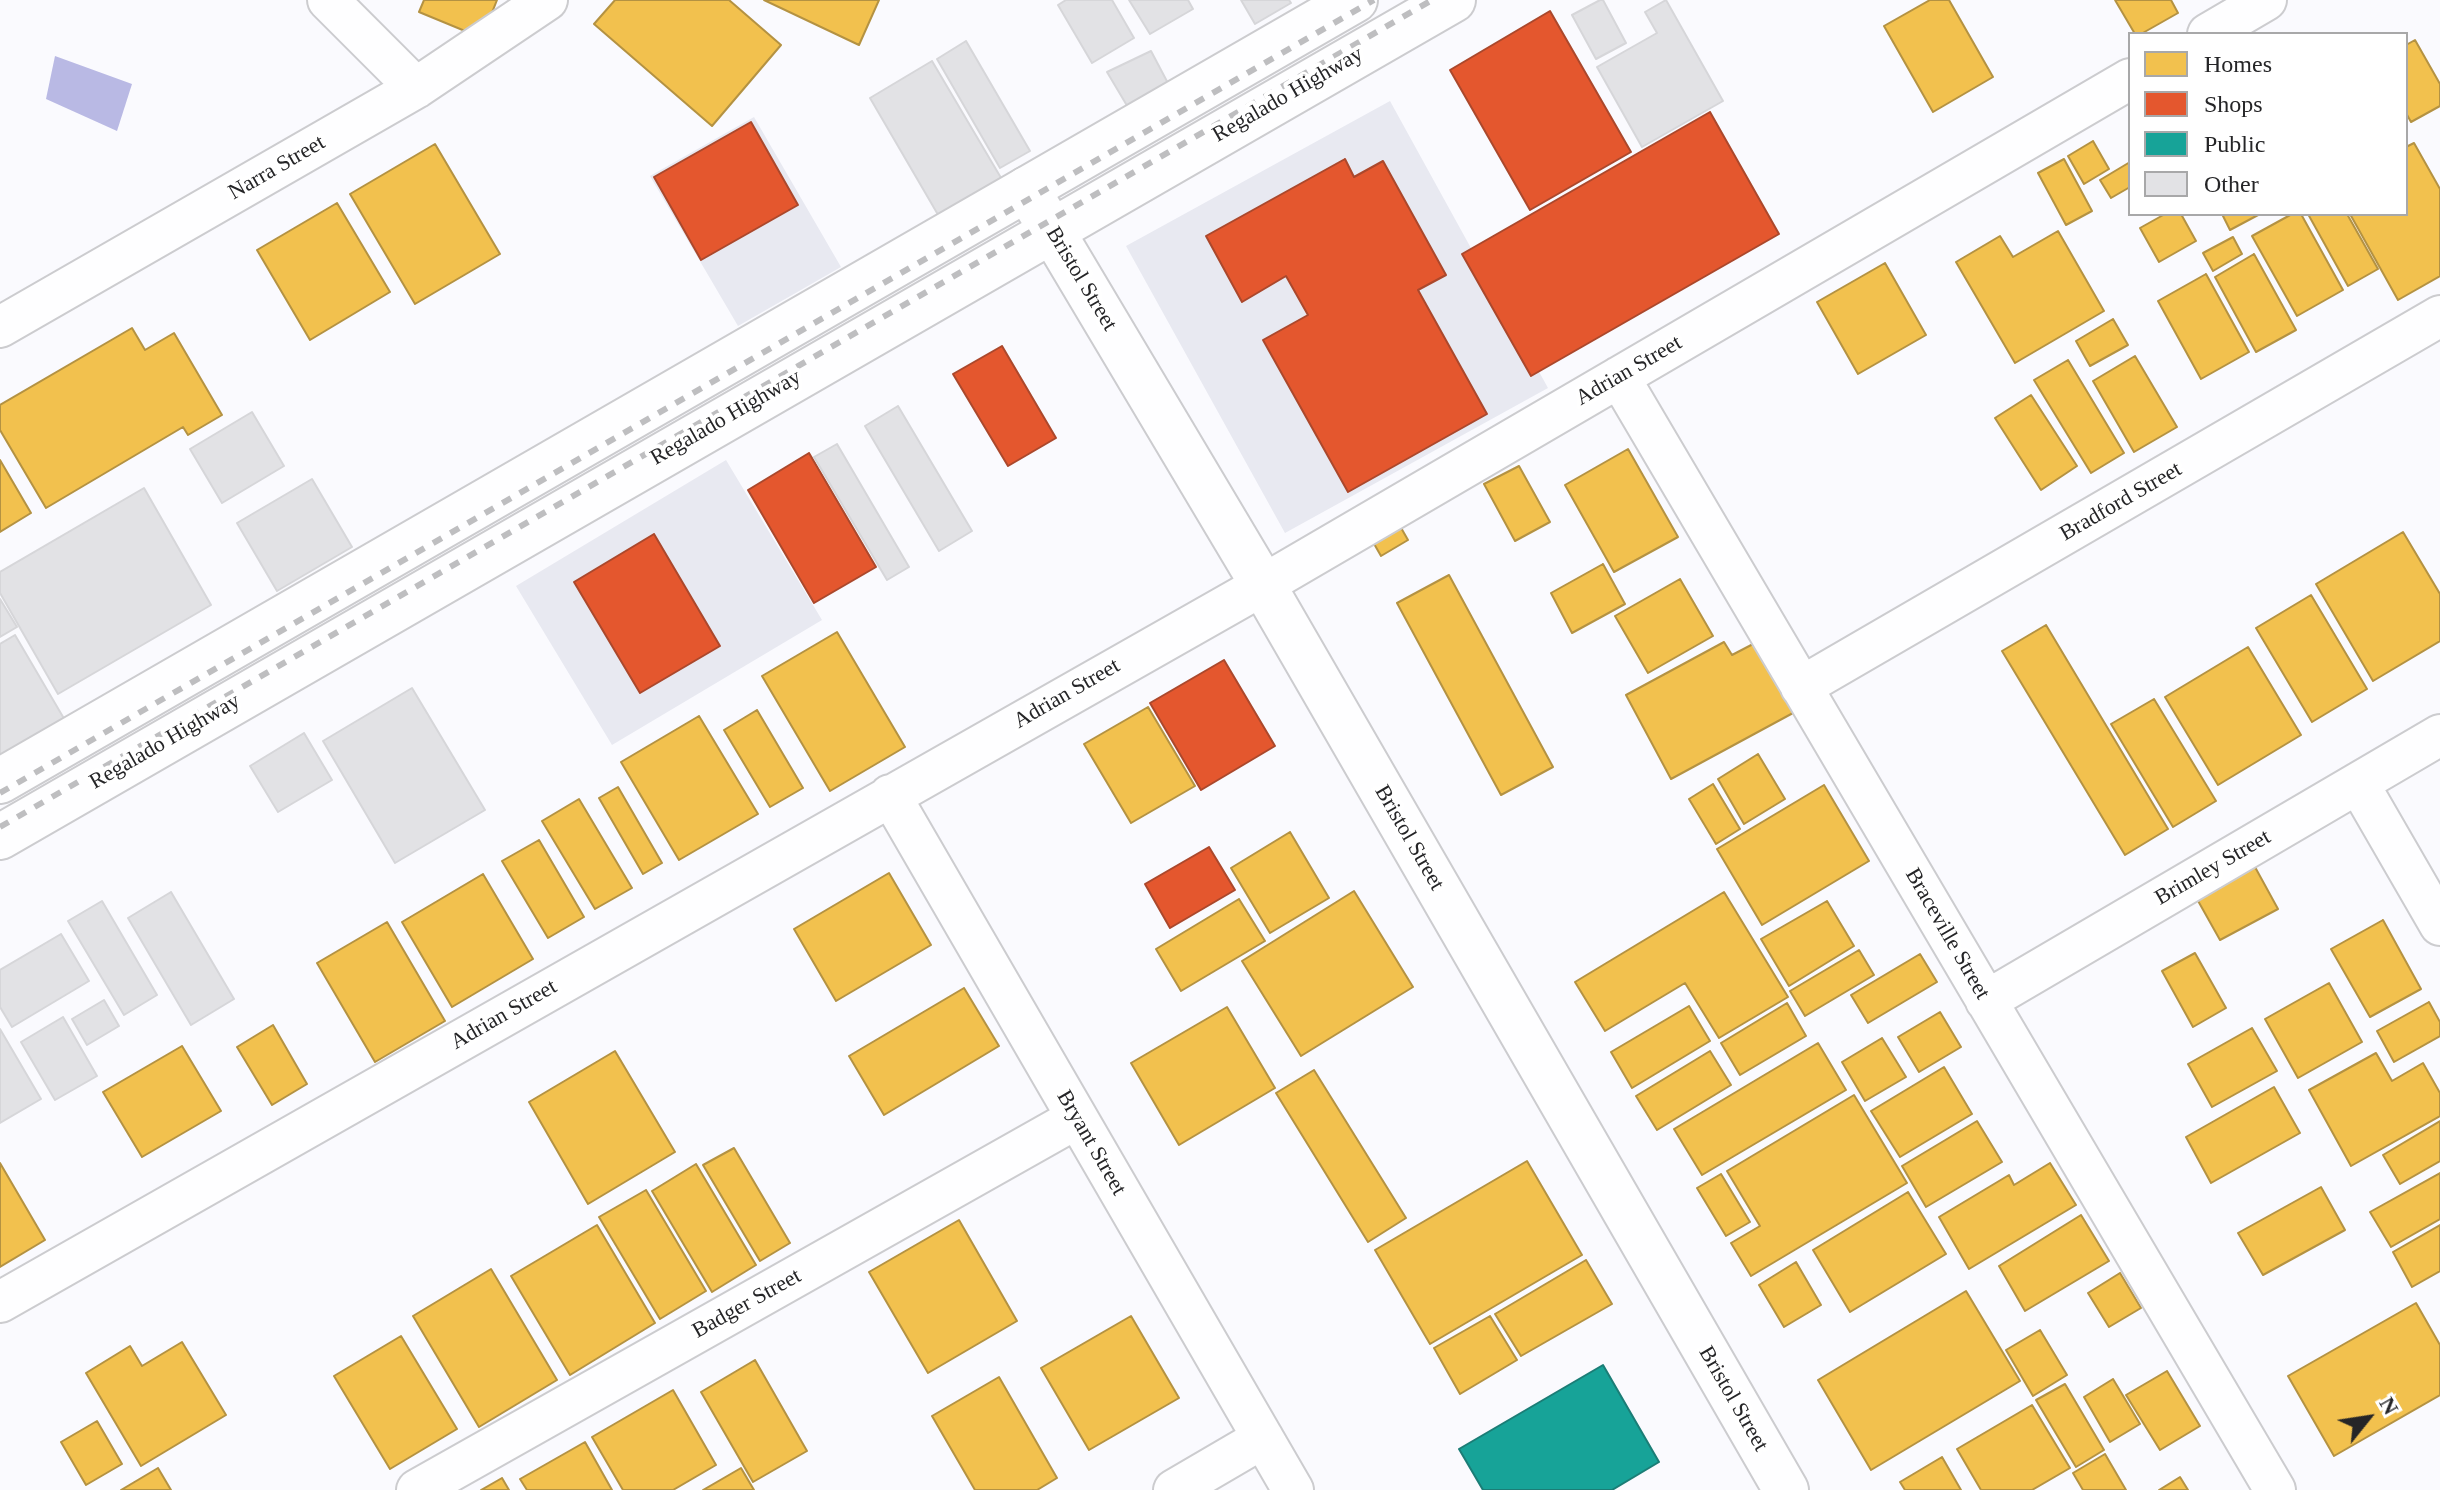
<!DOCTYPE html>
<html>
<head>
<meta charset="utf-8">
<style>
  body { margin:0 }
  #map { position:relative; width:2440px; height:1490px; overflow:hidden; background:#fafafe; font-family:"Times New Roman",serif }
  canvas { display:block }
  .legend { position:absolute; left:2128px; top:32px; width:280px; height:184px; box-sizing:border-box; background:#fff; border:2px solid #a8a8a9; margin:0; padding:10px 14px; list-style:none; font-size:24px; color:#252527 }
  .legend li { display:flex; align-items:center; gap:16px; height:40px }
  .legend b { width:40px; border:2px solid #a8a8a9 }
  .north { position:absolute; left:2328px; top:1378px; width:80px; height:80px; -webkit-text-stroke:6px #fff; paint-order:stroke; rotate:60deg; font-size:22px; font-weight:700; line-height:32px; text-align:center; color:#252527 }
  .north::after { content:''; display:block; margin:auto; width:28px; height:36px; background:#252527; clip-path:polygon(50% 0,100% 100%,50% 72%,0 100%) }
</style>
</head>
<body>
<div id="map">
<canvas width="2440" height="1490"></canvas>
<ul class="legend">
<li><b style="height:22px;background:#f2c14e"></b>Homes</li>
<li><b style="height:22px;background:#e4572e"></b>Shops</li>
<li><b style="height:22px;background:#17a398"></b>Public</li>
<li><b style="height:22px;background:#e2e2e5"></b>Other</li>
</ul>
<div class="north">N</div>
</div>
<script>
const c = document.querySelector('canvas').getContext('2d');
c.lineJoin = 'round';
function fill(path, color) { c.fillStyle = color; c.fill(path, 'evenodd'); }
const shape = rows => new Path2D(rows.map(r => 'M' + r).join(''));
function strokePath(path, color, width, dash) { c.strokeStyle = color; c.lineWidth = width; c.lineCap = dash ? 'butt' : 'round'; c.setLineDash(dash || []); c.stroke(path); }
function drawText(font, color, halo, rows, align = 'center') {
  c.font = font + ' "Times New Roman",serif'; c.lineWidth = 8; c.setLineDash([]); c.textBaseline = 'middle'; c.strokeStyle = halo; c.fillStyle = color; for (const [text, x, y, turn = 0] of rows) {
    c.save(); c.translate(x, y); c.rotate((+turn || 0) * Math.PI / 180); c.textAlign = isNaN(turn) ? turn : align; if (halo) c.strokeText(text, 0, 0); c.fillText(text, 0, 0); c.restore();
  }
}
const built = shape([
  [1390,101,1548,388,1285,533,1126,246],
  [754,117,841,267,738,326,650,176],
  [726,460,822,620,612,745,516,586]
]);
const water = shape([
  [55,56,132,84,117,131,46,99]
]);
const homes = shape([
  [424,0,497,0,482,38,419,12,424,0],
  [615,0,729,0,781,45,712,126,594,24,615,0],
  [764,0,879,0,859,45,764,0],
  [1930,0,1949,0,1993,77,1933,112,1884,26,1930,0],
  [2115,0,2171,0,2178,13,2141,34,2135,34,2115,0],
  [2415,40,2440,84,2440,106,2411,122,2406,113,2406,45,2415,40],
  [2093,141,2109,169,2084,184,2068,156,2093,141],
  [2414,143,2440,189,2440,276,2398,300,2350,214,2406,214,2406,147,2414,143],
  [435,144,500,254,415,304,350,194,435,144],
  [2064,159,2092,211,2066,225,2038,173,2064,159],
  [2130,162,2130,187,2111,198,2100,180,2130,162],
  [337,203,390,292,310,340,257,250,337,203],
  [2165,214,2181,214,2196,241,2159,262,2140,228,2165,214],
  [2222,214,2260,214,2230,230,2222,214],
  [2292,214,2301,214,2343,290,2297,316,2252,236,2292,214],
  [2308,214,2347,214,2378,269,2348,286,2308,214],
  [2058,231,2104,311,2015,363,1956,262,2000,236,2013,257,2058,231],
  [2233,237,2242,254,2213,271,2203,253,2233,237],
  [2254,254,2296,330,2256,352,2215,277,2254,254],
  [1885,263,1926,335,1858,374,1817,302,1885,263],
  [2206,274,2249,352,2201,379,2158,301,2206,274],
  [2113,319,2128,345,2090,366,2076,341,2113,319],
  [132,328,145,350,174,333,222,415,188,435,183,427,46,508,0,430,0,405,132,328],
  [2135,356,2177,427,2134,452,2093,381,2135,356],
  [2068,360,2124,453,2091,473,2034,380,2068,360],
  [2031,395,2077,466,2041,490,1995,418,2031,395],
  [1628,449,1678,537,1614,572,1565,485,1628,449],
  [0,460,31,513,0,532,0,460],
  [1519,466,1550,522,1515,541,1484,484,1519,466],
  [1400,526,1408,540,1381,556,1373,542,1400,526],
  [2403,532,2440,594,2440,641,2373,681,2316,584,2403,532],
  [1603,564,1625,604,1572,633,1551,593,1603,564],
  [1449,575,1553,767,1501,795,1397,603,1449,575],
  [1680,579,1713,636,1648,673,1615,616,1680,579],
  [2311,595,2367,689,2312,722,2256,628,2311,595],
  [2046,625,2168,829,2125,855,2002,651,2046,625],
  [837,632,905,747,830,791,762,676,837,632],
  [1724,642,1732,655,1755,643,1793,713,1671,779,1626,695,1724,642],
  [2248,647,2301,735,2218,785,2165,697,2248,647],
  [2154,699,2216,801,2173,827,2111,724,2154,699],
  [1148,707,1195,786,1131,823,1084,744,1148,707],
  [757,710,803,788,770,807,724,730,757,710],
  [699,716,758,814,679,860,621,762,699,716],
  [1758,754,1785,799,1744,824,1718,779,1758,754],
  [1713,784,1740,829,1716,844,1689,799,1713,784],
  [1824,785,1869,861,1762,925,1717,849,1824,785],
  [618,787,662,863,643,874,599,798,618,787],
  [579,799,632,888,595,909,542,821,579,799],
  [1290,832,1329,898,1270,933,1231,868,1290,832],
  [539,840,584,917,548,938,502,861,539,840],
  [2255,867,2278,909,2220,940,2197,899,2255,867],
  [889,873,931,945,836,1001,794,929,889,873],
  [483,874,533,959,452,1007,402,922,483,874],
  [1354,891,1413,987,1301,1056,1242,961,1354,891],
  [1724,892,1788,997,1719,1038,1685,983,1605,1031,1575,982,1724,892],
  [1239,899,1265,941,1181,991,1156,949,1239,899],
  [1827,901,1854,946,1789,986,1761,939,1827,901],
  [2383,920,2421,989,2370,1017,2331,949,2383,920],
  [387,922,445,1021,375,1062,317,963,387,922],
  [1859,950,1874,975,1805,1016,1790,991,1859,950],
  [2195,953,2226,1008,2193,1027,2162,971,2195,953],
  [1920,954,1937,982,1868,1023,1851,995,1920,954],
  [2329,983,2362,1042,2298,1078,2265,1019,2329,983],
  [964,988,999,1046,884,1115,849,1056,964,988],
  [2429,1002,2440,1022,2440,1036,2394,1062,2377,1031,2429,1002],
  [1787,1003,1806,1036,1740,1075,1721,1043,1787,1003],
  [1689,1006,1710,1041,1632,1088,1611,1052,1689,1006],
  [1227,1007,1275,1088,1179,1145,1131,1063,1227,1007],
  [1940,1012,1961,1047,1919,1072,1898,1037,1940,1012],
  [273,1025,307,1084,272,1105,237,1047,273,1025],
  [2252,1028,2277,1071,2212,1107,2188,1064,2252,1028],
  [1882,1038,1906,1077,1865,1101,1842,1062,1882,1038],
  [1818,1043,1846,1090,1702,1175,1674,1129,1818,1043],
  [182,1046,221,1111,142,1157,103,1092,182,1046],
  [615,1051,675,1152,588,1204,529,1102,615,1051],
  [1710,1051,1731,1085,1657,1130,1636,1096,1710,1051],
  [2376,1053,2392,1081,2423,1063,2440,1093,2440,1116,2351,1166,2309,1090,2376,1053],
  [1944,1067,1972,1114,1900,1157,1871,1111,1944,1067],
  [1314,1070,1406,1218,1368,1242,1276,1093,1314,1070],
  [2274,1087,2300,1133,2211,1183,2186,1137,2274,1087],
  [1854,1095,1907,1183,1751,1276,1731,1243,1760,1226,1727,1171,1854,1095],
  [1977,1121,2002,1162,1926,1207,1902,1166,1977,1121],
  [2440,1121,2440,1161,2400,1184,2383,1155,2440,1121],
  [734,1148,790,1243,760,1261,703,1165,734,1148],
  [1527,1161,1582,1255,1430,1344,1375,1250,1527,1161],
  [0,1163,45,1240,0,1267,0,1163],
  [2050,1163,2076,1205,1969,1269,1939,1217,2009,1175,2014,1185,2050,1163],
  [696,1164,756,1265,712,1292,652,1191,696,1164],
  [2440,1173,2440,1219,2391,1247,2370,1212,2440,1173],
  [1721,1174,1750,1222,1726,1236,1697,1188,1721,1174],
  [2321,1187,2345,1230,2263,1275,2238,1233,2321,1187],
  [646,1190,706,1291,660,1319,599,1217,646,1190],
  [1908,1192,1946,1254,1850,1312,1813,1250,1908,1192],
  [2081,1215,2109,1261,2025,1311,1999,1266,2081,1215],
  [959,1220,1017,1321,928,1373,869,1272,959,1220],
  [597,1225,655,1323,570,1375,511,1276,597,1225],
  [2440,1225,2440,1271,2412,1287,2393,1252,2440,1225],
  [1586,1260,1612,1304,1521,1356,1495,1314,1586,1260],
  [1796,1262,1821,1305,1784,1327,1759,1285,1796,1262],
  [491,1269,557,1380,479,1427,413,1316,491,1269],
  [2120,1273,2141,1308,2109,1327,2088,1293,2120,1273],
  [1966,1291,2020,1381,1871,1470,1818,1380,1966,1291],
  [2416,1303,2440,1345,2440,1395,2334,1456,2288,1376,2416,1303],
  [1131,1316,1179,1398,1089,1450,1041,1368,1131,1316],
  [1490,1316,1517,1360,1460,1394,1434,1348,1490,1316],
  [2040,1330,2067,1375,2033,1396,2006,1350,2040,1330],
  [401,1336,457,1429,390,1469,334,1376,401,1336],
  [182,1342,226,1415,141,1466,86,1373,130,1346,142,1366,182,1342],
  [755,1360,807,1451,753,1482,701,1392,755,1360],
  [2167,1371,2200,1426,2160,1450,2126,1395,2167,1371],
  [999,1377,1057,1478,1037,1490,975,1490,932,1416,999,1377],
  [2113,1379,2140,1424,2110,1442,2084,1397,2113,1379],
  [2065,1384,2104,1450,2076,1467,2036,1400,2065,1384],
  [673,1390,716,1465,673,1490,623,1490,592,1437,673,1390],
  [2032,1405,2070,1468,2032,1490,1981,1490,1957,1449,2032,1405],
  [97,1421,122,1464,86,1485,61,1442,97,1421],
  [585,1442,612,1490,527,1490,520,1479,585,1442],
  [2105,1454,2126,1490,2083,1490,2073,1473,2105,1454],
  [1942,1457,1961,1490,1905,1490,1900,1482,1942,1457],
  [158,1468,171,1490,121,1490,158,1468],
  [741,1468,754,1490,703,1490,741,1468],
  [2180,1477,2188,1490,2159,1490,2180,1477],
  [502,1478,509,1490,481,1490,502,1478]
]);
const shops = shape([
  [1550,11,1631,152,1530,210,1450,70,1550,11],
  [1710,112,1779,234,1531,376,1462,254,1710,112],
  [751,122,798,205,701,260,654,177,751,122],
  [1345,159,1354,177,1383,161,1446,275,1418,290,1487,414,1348,492,1263,340,1308,315,1286,276,1242,302,1206,236,1345,159],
  [1002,346,1056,438,1008,466,953,374,1002,346],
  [809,453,876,567,814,603,748,490,809,453],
  [654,534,720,646,640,693,574,582,654,534],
  [1224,660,1275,746,1201,790,1150,703,1224,660],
  [1209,847,1235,890,1170,928,1145,884,1209,847]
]);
const public = shape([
  [1603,1365,1659,1462,1612,1490,1483,1490,1459,1449,1603,1365]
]);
const building = shape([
  [1066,0,1112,0,1134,38,1092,63,1058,5,1066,0],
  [1129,0,1188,0,1193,9,1150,34,1129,0],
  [1241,0,1289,0,1291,3,1255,24,1241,0],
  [1600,0,1603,0,1626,43,1596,59,1572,15,1600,0],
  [1666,0,1723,101,1642,147,1597,67,1657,33,1645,12,1666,0],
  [966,41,1030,151,1000,168,937,59,966,41],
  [1151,51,1170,87,1129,109,1107,72,1151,51],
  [932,61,1007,188,944,225,870,98,932,61],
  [898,406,972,531,939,551,865,426,898,406],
  [252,412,284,466,222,503,190,449,252,412],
  [837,444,909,567,887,580,814,457,837,444],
  [312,479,352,547,277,591,237,523,312,479],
  [144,488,211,605,58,694,0,593,0,572,144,488],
  [0,599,17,627,0,637,0,599],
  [15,635,66,722,0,762,0,644,15,635],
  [412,688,485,810,395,863,323,741,412,688],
  [304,733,332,780,278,812,250,766,304,733],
  [171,892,234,999,191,1025,128,918,171,892],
  [102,901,157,995,124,1015,68,921,102,901],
  [61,934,89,981,12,1027,0,1007,0,970,61,934],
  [104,1000,119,1026,87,1045,72,1019,104,1000],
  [63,1017,97,1076,55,1100,21,1042,63,1017],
  [0,1029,41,1099,0,1123,0,1029]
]);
const street = shape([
  [328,0,416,88],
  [2208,34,2266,0],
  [0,327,416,88,547,0],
  [1619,377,2275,1490],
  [1801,687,2440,316],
  [2358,783,2440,925],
  [890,795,1293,1490],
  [1986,1001,2440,735],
  [0,1302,1263,585,2130,79],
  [417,1490,1077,1118],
  [1174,1490,1263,1438]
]);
const secondary = shape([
  [1027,189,1263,585,1786,1490]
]);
const primary = shape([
  [0,781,1355,0],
  [0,837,1453,0]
]);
const rail = shape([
  [0,793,1374,0],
  [0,827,1432,0]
]);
const streetNames = [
  ["Regalado Highway",1288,95,-30],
  ["Narra Street",277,168,-30],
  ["Bristol Street",1081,279,59],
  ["Adrian Street",1629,371,-30],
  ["Regalado Highway",726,418,-30],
  ["Bradford Street",2121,502,-30],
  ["Adrian Street",1067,694,-30],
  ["Regalado Highway",165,742,-30],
  ["Bristol Street",1409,838,60],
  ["Brimley Street",2213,868,-30],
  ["Braceville Street",1947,934,60],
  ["Adrian Street",504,1015,-30],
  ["Bryant Street",1091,1143,60],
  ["Badger Street",747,1304,-29],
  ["Bristol Street",1733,1399,60]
];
fill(built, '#e8e9f1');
fill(water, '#b9b9e4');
fill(homes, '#f2c14e');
strokePath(homes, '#b49242', 2);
fill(shops, '#e4572e');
strokePath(shops, '#ab482c', 2);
fill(public, '#17a398');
strokePath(public, '#1b7d76', 2);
fill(building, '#e2e2e5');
strokePath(building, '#d6d6d9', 2);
strokePath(street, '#cccccf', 44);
strokePath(secondary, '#cccccf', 48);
strokePath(primary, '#cccccf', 48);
strokePath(street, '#fefeff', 40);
strokePath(secondary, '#fefeff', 44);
strokePath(primary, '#fefeff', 44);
strokePath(rail, '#bebec0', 6, [10, 10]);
drawText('22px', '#252527', '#fff', streetNames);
</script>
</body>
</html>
